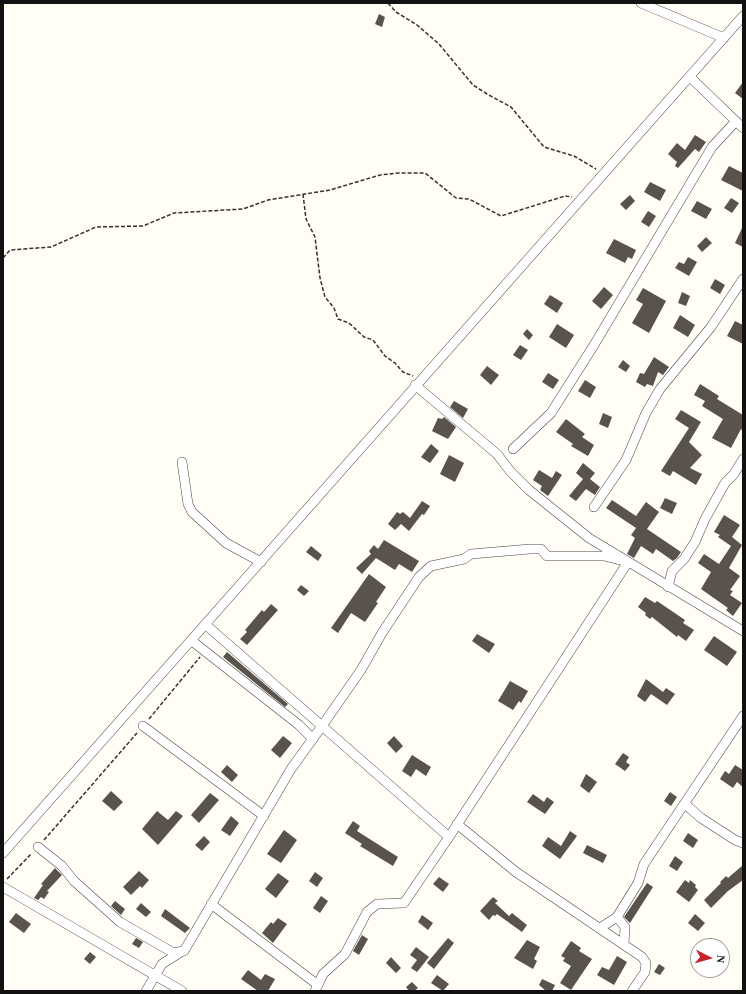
<!DOCTYPE html>
<html>
<head>
<meta charset="utf-8">
<style>
  body { margin:0 }
  #map { position:relative; width:746px; height:994px; overflow:hidden; background:#fffdf5; font-family:Georgia,serif }
  canvas { display:block }
  .frame { position:absolute; inset:0; border:4px solid #111; pointer-events:none }
  .north { position:absolute; left:690px; top:938px; width:40px; height:40px; box-sizing:border-box; background:#fff; border:1px solid #a0a0a0; border-radius:50%; rotate:96deg; font-size:11px; font-weight:700; line-height:16px; text-align:center; color:#111 }
  .north::after { content:''; display:block; margin:auto; width:14px; height:18px; background:#c4262e; clip-path:polygon(50% 0,100% 100%,50% 72%,0 100%) }
</style>
</head>
<body>
<div id="map">
<canvas width="746" height="994"></canvas>
<div class="frame"></div>
<div class="north">N</div>
</div>
<script>
const c = document.querySelector('canvas').getContext('2d');
c.lineJoin = 'round';
function fill(path, color) { c.fillStyle = color; c.fill(path, 'evenodd'); }
const shape = rows => new Path2D(rows.map(r => 'M' + r).join(''));
function strokePath(path, color, width, dash) { c.strokeStyle = color; c.lineWidth = width; c.lineCap = dash ? 'butt' : 'round'; c.setLineDash(dash || []); c.stroke(path); }
const building = shape([
  [379,14,385,17,382,27,375,24],
  [743,82,743,99,735,93],
  [695,135,706,142,699,152,695,149,678,168,675,166,677,162,668,154,677,143,685,150],
  [729,166,743,173,743,191,721,180],
  [650,182,666,190,660,201,644,192],
  [630,195,635,201,626,210,620,204],
  [731,198,739,203,732,213,724,208],
  [697,201,712,209,706,219,691,211],
  [648,211,656,216,649,227,641,222],
  [743,226,743,247,735,243],
  [706,237,712,243,702,252,697,246],
  [614,239,636,250,632,259,628,257,625,263,606,253],
  [688,257,697,262,689,276,675,268,679,262,684,264],
  [715,279,725,285,720,294,710,288],
  [604,287,613,295,601,309,592,301],
  [643,288,666,301,649,333,632,323,643,304,636,300],
  [682,292,690,296,686,306,678,303],
  [550,295,563,303,557,313,544,304],
  [680,315,695,325,688,337,673,328],
  [735,321,743,325,743,344,727,336],
  [557,324,574,335,566,348,549,337],
  [527,329,533,335,529,340,523,334],
  [520,345,528,350,521,360,513,355],
  [654,357,669,367,663,375,658,372,653,386,647,384,645,387,636,382,640,373,644,374],
  [623,360,630,366,626,372,618,367],
  [487,366,499,375,491,385,480,375],
  [548,373,559,380,553,389,542,382],
  [585,380,596,387,590,398,578,391],
  [700,384,719,396,717,399,743,415,743,431,741,429,731,448,712,438,723,419,702,406,705,401,694,395],
  [454,401,468,409,463,418,450,407],
  [681,410,701,422,689,442,702,455,690,468,702,474,696,485,673,471,670,476,661,471,689,428,675,419],
  [603,413,612,417,608,428,599,424],
  [444,417,456,427,448,439,432,431,438,418,442,419],
  [566,419,585,434,582,437,594,445,588,456,571,446,573,444,556,432],
  [431,444,439,451,430,463,421,457],
  [449,455,464,463,455,482,440,474],
  [583,463,595,473,590,479,600,487,595,495,586,489,576,501,569,496,583,479,576,473],
  [539,470,552,478,556,471,562,475,548,496,540,490,542,486,533,480],
  [665,498,677,503,672,514,660,508],
  [612,500,636,516,646,502,659,512,647,529,681,552,677,558,673,561,656,549,653,554,641,546,634,558,627,554,635,538,631,535,636,528,606,508],
  [422,501,430,506,424,515,422,514,409,531,401,524,395,530,388,524,397,512,400,514,403,512,410,518],
  [724,515,740,525,732,537,742,545,729,568,740,576,730,590,733,591,730,595,742,603,733,616,726,610,728,608,701,589,711,572,698,563,704,554,719,564,731,546,718,537,720,535,714,532],
  [384,540,419,561,412,572,399,564,395,570,376,558,362,574,356,568,371,554,369,551,374,545,378,549],
  [311,546,322,555,318,561,306,552],
  [369,574,386,587,376,602,378,603,365,622,351,613,338,633,331,628],
  [301,585,309,591,304,596,297,590],
  [645,597,655,603,657,601,685,620,683,623,694,630,686,641,678,635,677,637,652,617,650,619,645,615,646,613,638,607],
  [271,604,278,610,247,645,240,639,247,632,245,630,262,610,264,612],
  [477,634,495,644,489,653,472,641],
  [714,636,737,652,727,666,704,650],
  [227,652,288,704,285,707,223,657],
  [646,679,663,692,666,688,675,694,667,705,651,694,645,702,637,696],
  [510,681,528,691,521,703,519,701,513,710,498,701],
  [283,736,292,743,280,758,271,750],
  [394,736,403,746,396,753,387,743],
  [623,753,629,757,626,762,630,765,625,771,615,764],
  [412,755,431,767,426,776,416,769,411,777,402,771],
  [227,765,238,775,232,782,221,772],
  [735,765,743,770,743,787,737,782,733,788,720,779,725,771,729,774],
  [586,774,597,782,589,793,580,786],
  [111,791,123,802,114,811,102,801],
  [670,792,677,797,671,806,664,801],
  [210,793,219,800,199,823,191,815],
  [533,794,544,802,547,797,554,802,545,814,527,802],
  [157,811,168,820,176,811,183,816,158,845,142,829],
  [231,816,239,823,230,836,221,830],
  [353,821,360,826,357,831,398,857,393,866,360,846,362,844,345,833],
  [284,830,297,840,281,863,267,854],
  [570,831,577,836,560,859,542,846,548,837,561,846],
  [688,833,698,840,693,848,683,841],
  [204,836,210,842,202,851,195,845],
  [587,845,607,855,603,863,583,853],
  [675,856,683,862,677,871,669,866],
  [743,865,743,880,728,891,711,908,704,900,721,883,720,882,726,876,728,878],
  [55,868,62,875,47,891,49,892,44,899,41,897,38,900,34,898,43,885,41,884],
  [139,871,149,880,142,888,140,886,131,895,123,887],
  [315,872,323,878,317,887,309,881],
  [278,873,289,881,276,898,265,889],
  [439,877,449,884,443,892,433,884],
  [685,880,689,883,690,880,696,885,695,887,698,890,689,902,676,892],
  [647,883,653,887,630,923,624,917],
  [321,896,328,901,320,913,313,908],
  [493,897,498,901,495,903,509,916,512,913,527,925,522,932,497,914,495,916,493,915,489,920,480,911],
  [115,901,125,909,121,915,111,906],
  [141,903,151,912,146,917,136,909],
  [165,909,190,928,185,933,161,916],
  [16,913,31,924,24,933,9,922],
  [695,914,705,923,698,931,688,923],
  [422,915,433,923,428,930,418,922],
  [278,918,287,924,273,943,262,933,271,922,273,924],
  [362,935,368,939,359,955,353,951],
  [136,938,143,942,139,948,132,944],
  [448,938,454,943,434,969,427,963],
  [527,940,540,947,534,959,537,961,533,969,514,958],
  [571,941,581,948,579,951,592,959,571,990,560,983,571,966,563,961,565,958,561,956],
  [416,947,429,957,417,972,411,968,417,960,410,955],
  [90,952,96,957,90,964,84,959],
  [617,956,627,962,614,985,597,975,602,967,609,970],
  [391,957,401,968,396,973,386,963],
  [659,964,665,968,660,975,654,972],
  [248,970,261,980,265,974,275,979,268,991,258,991,241,979],
  [437,975,449,984,443,991,431,983],
  [542,979,555,985,552,991,546,991,539,985],
  [412,982,418,988,414,991,409,991,406,987]
]);
const path = shape([
  [388,3,396,12,417,25,439,44,473,85,487,94,511,107,544,147,574,156,596,169],
  [303,194,306,219,315,237,320,278,325,297,334,308,338,319,349,323,364,337,373,340,385,356,395,363,403,372,413,376],
  [3,258,10,250,51,247,96,227,143,226,174,213,243,209,268,200,330,190,380,175,399,173,425,173,456,198,469,199,501,216,565,196,572,197],
  [149,719,200,657],
  [44,840,137,733],
  [7,879,32,853]
]);
const minor = shape([
  [641,3,724,38],
  [690,77,743,128],
  [415,385,497,454,510,471,529,490,589,538,743,631],
  [513,449,551,413,594,345,712,147,736,121],
  [182,462,188,504,192,512,226,543,261,562],
  [594,507,626,460,646,413,660,389,711,327,743,279],
  [668,587,672,571,684,559,695,542,705,519,725,483,734,474,743,459],
  [192,641,299,725,313,739],
  [143,726,264,816],
  [685,804,701,818,735,840,743,843],
  [457,824,516,872,642,957,646,963,645,972,632,991],
  [38,847,62,866,74,881,120,922,172,952,178,952,184,951,291,769,322,726,361,670,382,633,419,577,431,566,464,559,471,554,530,549,541,549,547,556,604,556,628,562,449,837,322,726,206,625],
  [3,853,743,16],
  [3,887,182,991],
  [211,904,318,985],
  [617,917,625,927,624,944],
  [600,928,617,917,638,883,644,864,743,716],
  [146,991,162,964,181,952],
  [315,991,323,974,345,954,367,912,377,904,404,903,449,837]
]);
fill(building, '#5a524d');
strokePath(minor, '#444', 10);
strokePath(path, '#333', 1.5, [4, 2]);
strokePath(minor, '#fff', 9);
</script>
</body>
</html>
